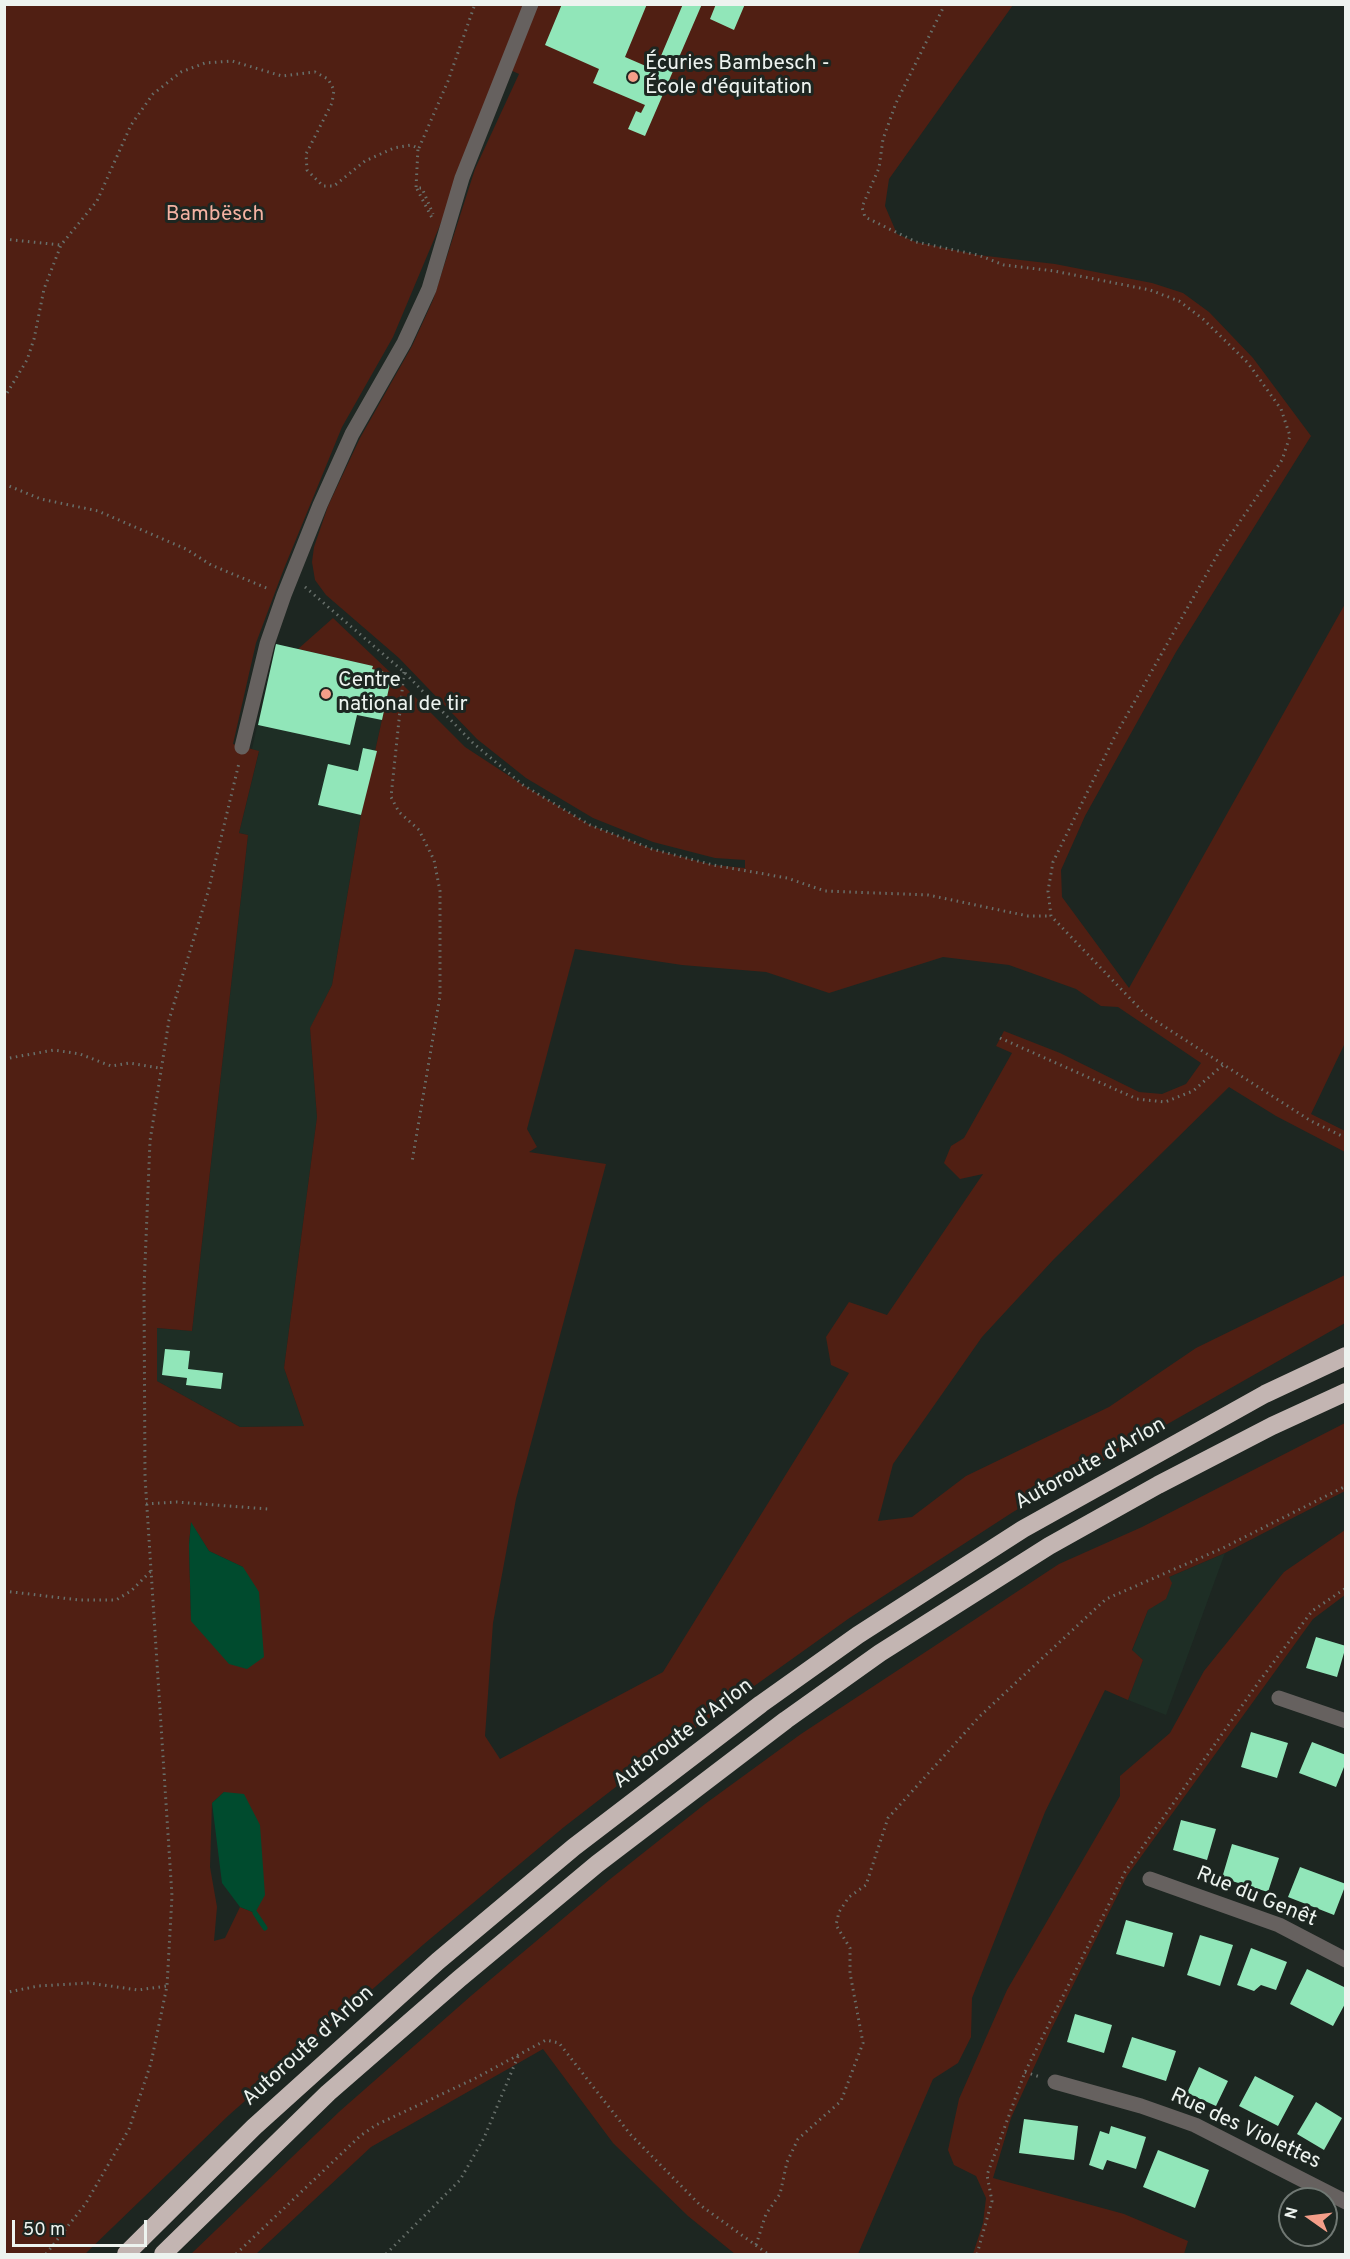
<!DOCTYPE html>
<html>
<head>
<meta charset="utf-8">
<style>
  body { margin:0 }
  #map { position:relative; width:1350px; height:2259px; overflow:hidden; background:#1d2621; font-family:Overpass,sans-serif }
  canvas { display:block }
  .frame { position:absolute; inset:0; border:6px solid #edf3ef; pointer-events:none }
  .north { position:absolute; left:1278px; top:2187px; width:60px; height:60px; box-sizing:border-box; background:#1d2621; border:2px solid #707873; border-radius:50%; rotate:284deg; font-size:16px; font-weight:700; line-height:24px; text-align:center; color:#edf3ef }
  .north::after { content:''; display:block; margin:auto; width:21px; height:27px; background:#f49e89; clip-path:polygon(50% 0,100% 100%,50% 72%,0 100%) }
  .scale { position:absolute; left:12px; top:2220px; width:135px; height:27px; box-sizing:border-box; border:3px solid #edf3ef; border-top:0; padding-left:8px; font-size:18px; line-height:21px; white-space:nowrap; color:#edf3ef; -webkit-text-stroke:4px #1d2621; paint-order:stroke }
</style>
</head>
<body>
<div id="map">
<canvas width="1350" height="2259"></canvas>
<div class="frame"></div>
<div class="north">N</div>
<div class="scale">50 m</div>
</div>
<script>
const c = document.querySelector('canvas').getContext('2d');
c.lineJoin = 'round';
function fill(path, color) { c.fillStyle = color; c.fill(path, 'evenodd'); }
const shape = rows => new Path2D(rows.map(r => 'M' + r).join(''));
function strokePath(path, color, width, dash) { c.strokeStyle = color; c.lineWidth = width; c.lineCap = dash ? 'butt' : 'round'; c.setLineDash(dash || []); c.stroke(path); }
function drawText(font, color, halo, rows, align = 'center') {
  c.font = font + ' Overpass,sans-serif'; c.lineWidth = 6; c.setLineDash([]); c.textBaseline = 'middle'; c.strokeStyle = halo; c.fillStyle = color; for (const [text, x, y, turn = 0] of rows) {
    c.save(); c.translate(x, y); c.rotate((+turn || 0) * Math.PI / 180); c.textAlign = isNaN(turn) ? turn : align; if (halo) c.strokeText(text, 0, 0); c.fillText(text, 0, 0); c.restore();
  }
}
const built = shape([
  [276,644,373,666,372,669,392,674,361,815,332,985,310,1029,317,1117,284,1368,304,1426,240,1427,157,1381,156,1328,192,1331,248,835,239,833,259,752,252,749],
  [1225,1553,1166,1715,1128,1700,1143,1660,1132,1651,1148,1610,1169,1577]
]);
const green = shape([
  [5,5,1013,5,889,179,885,206,897,234,916,242,978,255,1055,264,1152,283,1183,293,1209,312,1253,358,1311,436,1176,652,1085,816,1061,870,1062,897,1129,988,1345,604,1345,1043,1311,1114,1345,1131,1345,1152,1276,1116,1229,1087,1054,1259,982,1337,893,1464,878,1521,912,1517,966,1476,1109,1407,1196,1348,1345,1275,1345,1323,1013,1512,848,1619,652,1759,564,1827,424,1944,229,2115,85,2254,5,2254],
  [506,68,519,74,475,169,433,300,412,346,360,438,328,506,314,547,312,562,315,580,326,595,399,658,477,739,526,778,593,818,653,842,715,858,745,860,745,868,713,865,652,849,590,825,523,785,465,747,392,674,333,618,298,649,372,666,372,669,392,674,361,815,332,985,310,1028,317,1117,284,1368,304,1426,240,1427,157,1381,157,1328,192,1331,248,835,239,833,259,751,233,744,256,643,283,571,342,427,393,337],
  [575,949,682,965,766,972,829,993,943,957,1009,965,1076,989,1101,1006,1118,1007,1201,1063,1186,1084,1162,1094,1139,1092,1060,1053,1004,1031,996,1046,1012,1053,964,1138,951,1146,944,1163,960,1179,983,1174,887,1315,849,1302,826,1337,831,1365,849,1373,663,1672,500,1759,485,1736,493,1623,516,1499,606,1164,529,1152,537,1147,527,1129],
  [191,1523,209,1551,243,1567,191,1621,189,1545],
  [224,1792,255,1913,240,1907,225,1938,214,1941,217,1907,210,1867,212,1803],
  [1345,1423,1345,1491,1225,1553,1169,1577,1172,1583,1166,1599,1148,1610,1132,1650,1143,1660,1128,1700,1105,1690,1045,1812,972,1998,971,2037,958,2063,933,2079,858,2254,735,2254,688,2216,613,2143,543,2049,371,2147,256,2254,191,2254,340,2111,472,1995,609,1880,705,1804,801,1734,1059,1564,1142,1527],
  [1345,1530,1345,1595,1313,1619,1127,1876,1051,2030,1011,2118,993,2178,1124,2214,1188,2241,1184,2254,973,2254,983,2223,986,2198,976,2176,954,2165,948,2150,959,2099,1007,1990,1120,1796,1120,1776,1170,1733,1204,1671,1284,1572]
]);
const water = shape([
  [191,1522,209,1551,243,1567,259,1592,264,1657,247,1669,229,1664,191,1621,189,1545],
  [224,1792,244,1794,260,1825,265,1895,255,1913,240,1907,222,1883,212,1803]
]);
const stream = shape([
  [255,1913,265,1928]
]);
const building = shape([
  [562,4,647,4,625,57,655,70,683,4,702,4,645,136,628,129,636,111,641,113,645,105,593,83,599,69,545,45],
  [716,4,745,4,734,30,710,19],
  [276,644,373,666,372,669,392,674,382,720,357,715,350,745,258,725],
  [363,748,377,751,361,815,318,805,328,764,358,771],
  [165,1349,190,1351,188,1369,223,1373,221,1389,186,1385,187,1378,162,1375],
  [1316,1637,1346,1646,1337,1677,1306,1668],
  [1251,1732,1288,1743,1277,1778,1241,1767],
  [1312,1742,1346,1755,1346,1762,1336,1787,1299,1773],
  [1181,1820,1216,1829,1207,1860,1173,1850],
  [1232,1844,1279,1858,1268,1892,1222,1878],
  [1300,1867,1346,1884,1334,1915,1288,1897],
  [1126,1920,1173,1933,1164,1967,1116,1954],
  [1200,1935,1233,1945,1220,1986,1187,1975],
  [1251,1948,1287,1962,1276,1990,1261,1985,1254,1991,1237,1985],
  [1307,1969,1346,1988,1346,2002,1333,2026,1290,2004],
  [1075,2014,1112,2025,1104,2053,1067,2042],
  [1132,2037,1176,2051,1166,2081,1122,2067],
  [1199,2067,1228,2081,1216,2106,1187,2093],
  [1255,2076,1294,2096,1278,2126,1239,2106],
  [1316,2102,1342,2118,1324,2150,1297,2134],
  [1024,2119,1078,2126,1074,2160,1019,2153],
  [1111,2126,1146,2137,1136,2169,1107,2160,1103,2170,1089,2165,1100,2131,1109,2134],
  [1158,2150,1209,2170,1195,2208,1143,2187]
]);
const path = shape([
  [945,4,896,103,883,139,879,168,862,207,865,217,916,242,978,255,1004,265,1054,271,1150,290,1179,301,1203,319,1248,363,1281,409,1290,436,1282,460,1219,552,1114,738,1053,862,1048,891,1051,916,1145,1014,1311,1121,1346,1138],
  [419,148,448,81,475,4],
  [417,189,432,218],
  [4,239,61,245],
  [4,398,27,360,34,339,44,289,61,245,97,201,131,125,153,94,181,72,205,63,232,61,282,76,315,72,328,79,334,90,332,103,306,154,307,170,323,186,334,186,365,161,394,148,411,145,418,148,416,188,422,188,433,214],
  [4,457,4,475],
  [4,484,41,499,98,511,186,549,211,565,269,589],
  [305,587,404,672,473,743,523,785,590,825,652,849,713,865,787,878,825,891,928,895,1028,916,1050,916],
  [404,672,391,797,399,812,419,830,434,860,440,891,440,996,412,1162],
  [1000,1038,1137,1099,1165,1102,1193,1091,1223,1065],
  [4,1059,54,1050,80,1054,111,1066,129,1063,159,1068],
  [146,1504,176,1502,268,1509],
  [4,1591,79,1600,116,1600,131,1591,152,1570],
  [4,1993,38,1986,89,1983,138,1990,167,1986],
  [1025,2072,1040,2077],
  [756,2245,766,2214,780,2194,787,2162,798,2139,841,2101,863,2043,850,1973,850,1948,836,1925,839,1912,849,1897,866,1885,888,1818,980,1716,1106,1599,1223,1548,1346,1486],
  [46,2254,86,2203,129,2129,151,2063,167,1986,172,1896,145,1477,144,1288,150,1141,169,1020,208,892,239,763],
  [236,2254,360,2136,376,2125,474,2079,546,2040,559,2043,630,2134,700,2205,768,2254],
  [386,2254,460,2180,484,2138,519,2054],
  [977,2254,992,2201,987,2175,1025,2072,1125,1872,1258,1683,1312,1611,1346,1588]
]);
const street = shape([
  [242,747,267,644,284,595,320,505,352,434,404,343,429,289,462,178,531,4],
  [1279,1698,1346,1721],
  [1150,1879,1279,1925,1346,1960],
  [1055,2082,1141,2106,1195,2125,1346,2202]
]);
const highway = shape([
  [126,2254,254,2127,438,1961,574,1847,761,1704,858,1635,1023,1529,1265,1394,1346,1356],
  [163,2254,328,2093,459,1979,597,1864,786,1720,880,1653,1049,1546,1158,1485,1272,1426,1346,1392]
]);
const markers = [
  [633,77,6,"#f49e89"],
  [326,694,6,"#f49e89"]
];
const poiNames = [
  ["Écuries Bambesch -",645,65],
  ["École d'équitation",645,89],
  ["Centre",338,682],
  ["national de tir",338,706]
];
const parkNames = [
  ["Bambësch",215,216]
];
const streetNames = [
  ["Autoroute d'Arlon",1091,1465,-29],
  ["Autoroute d'Arlon",684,1735,-37],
  ["Rue du Genêt",1256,1898,22],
  ["Autoroute d'Arlon",309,2047,-42],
  ["Rue des Violettes",1245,2130,25]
];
fill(built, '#1e2e25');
fill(green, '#501f13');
fill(water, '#004b2e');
strokePath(stream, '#004b2e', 5);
fill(building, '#91e6b9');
strokePath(path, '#68706b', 3, [1.5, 4.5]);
strokePath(street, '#66615f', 15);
strokePath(highway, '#c3b5b2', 18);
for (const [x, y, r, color] of markers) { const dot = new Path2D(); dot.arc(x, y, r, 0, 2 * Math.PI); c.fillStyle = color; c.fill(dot); strokePath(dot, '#1d2621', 2); }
drawText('21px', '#edf3ef', '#1d2621', poiNames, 'left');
drawText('21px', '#f4b2a2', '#1d2621', parkNames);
drawText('21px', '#edf3ef', '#1d2621', streetNames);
</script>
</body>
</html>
